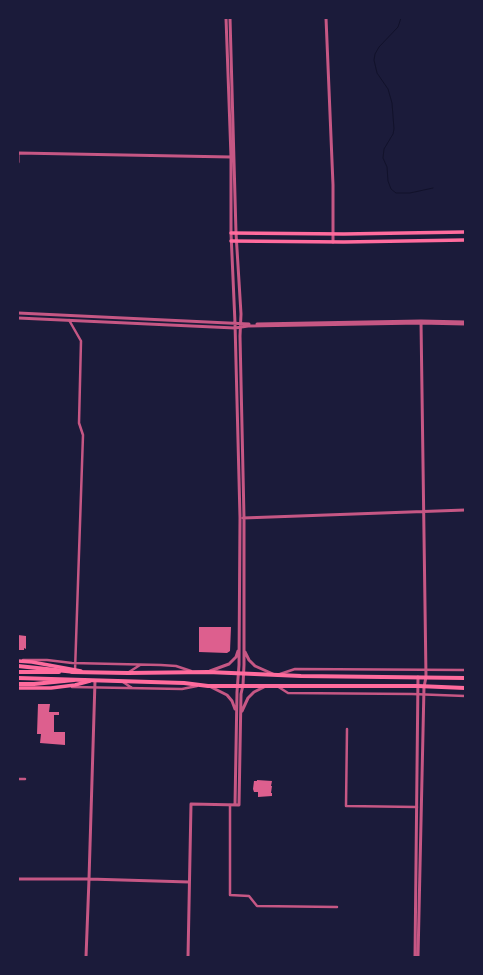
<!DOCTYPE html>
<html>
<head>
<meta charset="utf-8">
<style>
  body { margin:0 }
  #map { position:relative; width:483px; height:975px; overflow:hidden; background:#1b1b3a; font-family:Commissioner,sans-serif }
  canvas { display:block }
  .frame { position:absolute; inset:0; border:19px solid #1b1b3a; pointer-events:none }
</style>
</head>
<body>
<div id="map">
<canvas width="483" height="975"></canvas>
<div class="frame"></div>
</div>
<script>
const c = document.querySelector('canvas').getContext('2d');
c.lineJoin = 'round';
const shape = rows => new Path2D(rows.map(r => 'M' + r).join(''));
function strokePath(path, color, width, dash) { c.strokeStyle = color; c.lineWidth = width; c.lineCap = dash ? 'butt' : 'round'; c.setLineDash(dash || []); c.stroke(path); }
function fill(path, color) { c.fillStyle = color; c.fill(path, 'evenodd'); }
const stream = shape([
  [401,18,398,27,379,47,375,54,374,60,377,73,388,89,392,103,394,129,393,134,384,149,383,158,387,167,388,181,391,189,396,193,410,193,433,188]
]);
const building = shape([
  [199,627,231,627,230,651,227,653,199,652],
  [18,635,26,636,26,649,24,648,24,650,18,650],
  [38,704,50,704,49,712,59,712,59,715,54,715,54,732,65,732,65,745,40,743,41,734,37,734],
  [257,780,272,781,271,786,272,786,271,793,272,793,272,796,258,797,258,792,254,792,253,789,254,781,257,781]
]);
const minor = shape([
  [69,320,81,341,79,423,83,435,75,671],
  [23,660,47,660,72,663,161,665,176,666,191,671],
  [129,672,140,665],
  [280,674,295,669,465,670],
  [123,682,132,688],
  [277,686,288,693,412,694,465,696],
  [72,687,182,689,197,686],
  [347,729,346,806,417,807],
  [18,779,25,779],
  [230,805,230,895,249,896,257,906,337,907]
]);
const tertiary = shape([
  [226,18,231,157,231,233,235,323,240,518,239,665,237,692,235,805],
  [326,18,333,185,333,242],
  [18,153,231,157],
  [18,162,18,153],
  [18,313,249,324],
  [18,318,235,328,248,326,420,323,465,324],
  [257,324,421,321,465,322],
  [243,518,465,510],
  [245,652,249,660,255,666,273,674],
  [210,671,229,664,236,657,238,651],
  [211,687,227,695,232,701,235,709],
  [242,711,248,698,254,692,264,687],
  [18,879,89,879,189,882],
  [86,957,89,879,95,681],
  [188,957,191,804,239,805,241,694,243,685,244,665,244,518,240,336,241,314,236,233,230,18],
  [415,957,418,677],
  [418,957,424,687,426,677,421,321]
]);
const secondary = shape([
  [231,233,344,234,465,232],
  [231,241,344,242,465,240],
  [18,661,32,662,81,671],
  [18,688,51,688,75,685,90,681]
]);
const primary = shape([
  [18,672,59,672],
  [72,672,128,673,208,672,301,676,465,678],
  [18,678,184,683,208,686,418,686,465,688]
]);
const trunk = shape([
  [18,666,75,672],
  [18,684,34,684,74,680]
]);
strokePath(stream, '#12122b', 1);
fill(building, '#dd5f8e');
strokePath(minor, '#c65784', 2.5);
strokePath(tertiary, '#c65784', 3);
strokePath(secondary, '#ff6b9d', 3.5);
strokePath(primary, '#ff6b9d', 4);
strokePath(trunk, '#ff6b9d', 4);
</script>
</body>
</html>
